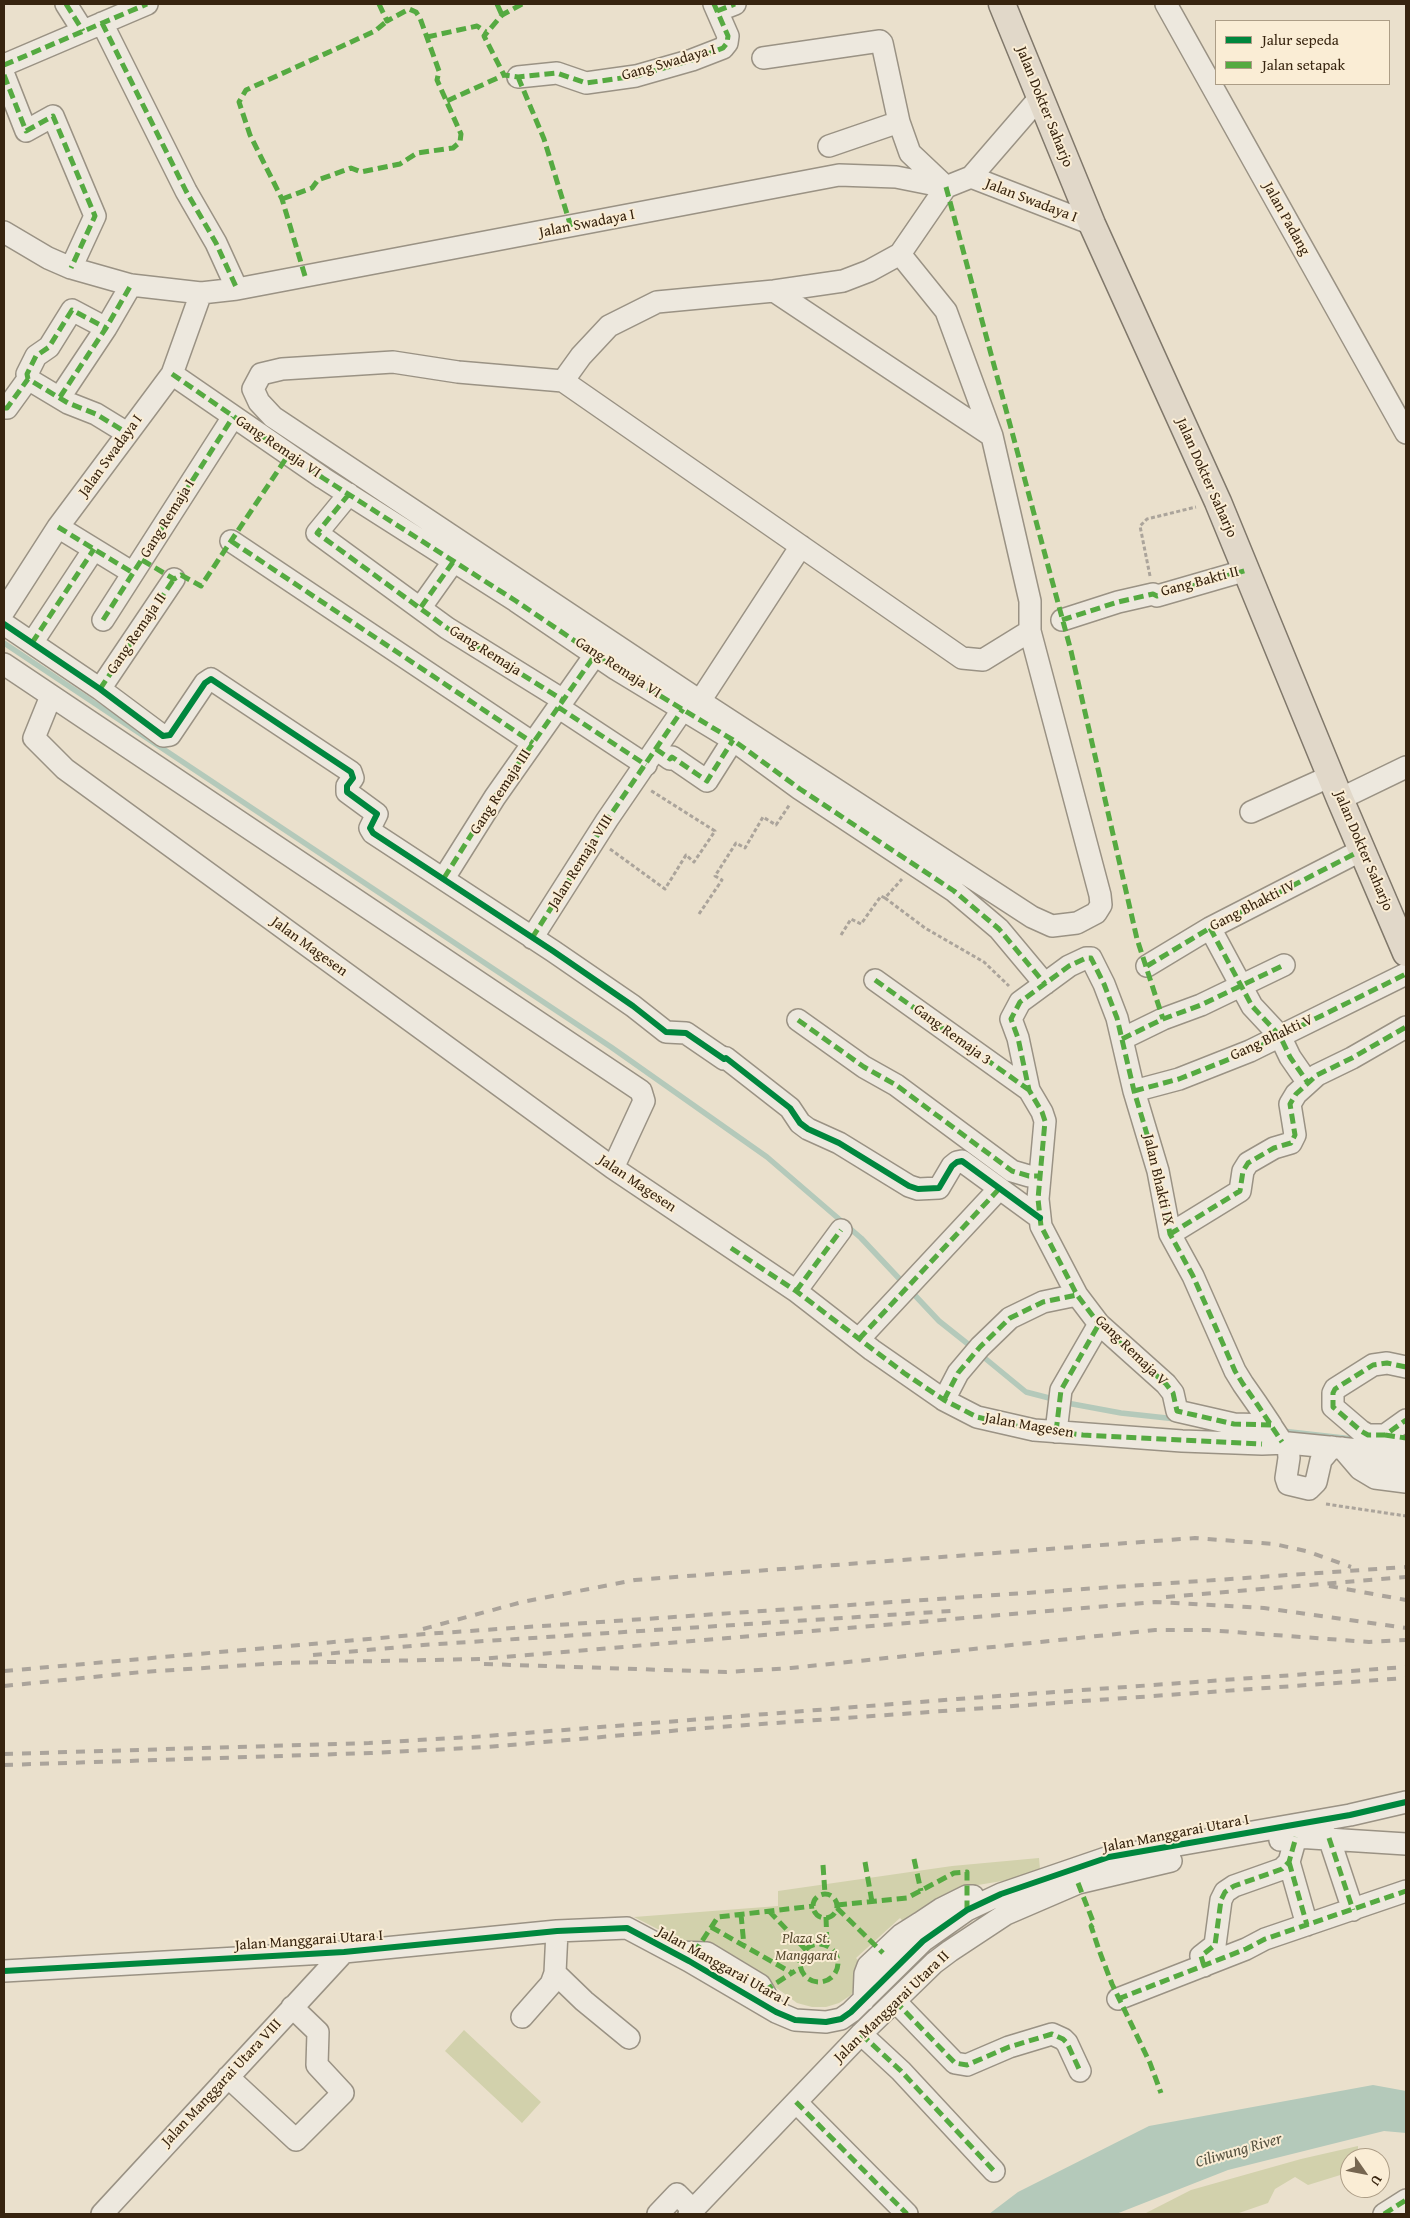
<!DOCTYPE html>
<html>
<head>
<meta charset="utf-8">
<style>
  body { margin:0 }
  #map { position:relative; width:1410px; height:2218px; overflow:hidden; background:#eae0cc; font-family:"Gentium Book Plus",serif }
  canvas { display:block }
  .frame { position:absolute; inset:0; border:5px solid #37240f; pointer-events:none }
  .legend { position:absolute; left:1215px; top:20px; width:175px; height:65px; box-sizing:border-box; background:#faedd5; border:1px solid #ac9d86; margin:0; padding:6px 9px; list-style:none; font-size:15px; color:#37240f }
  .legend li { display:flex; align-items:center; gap:10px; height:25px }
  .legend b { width:25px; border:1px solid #ac9d86 }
  .north { position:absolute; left:1340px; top:2148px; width:50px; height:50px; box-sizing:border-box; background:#faedd5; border:1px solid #ac9d86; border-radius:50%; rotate:123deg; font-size:14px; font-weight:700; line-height:20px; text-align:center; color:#37240f }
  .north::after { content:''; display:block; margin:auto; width:18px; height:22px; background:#766651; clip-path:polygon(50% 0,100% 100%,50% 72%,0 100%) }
</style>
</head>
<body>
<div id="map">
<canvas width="1410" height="2218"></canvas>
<div class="frame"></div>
<ul class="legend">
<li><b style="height:6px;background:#00873e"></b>Jalur sepeda</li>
<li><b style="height:6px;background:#55aa41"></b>Jalan setapak</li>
</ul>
<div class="north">U</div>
</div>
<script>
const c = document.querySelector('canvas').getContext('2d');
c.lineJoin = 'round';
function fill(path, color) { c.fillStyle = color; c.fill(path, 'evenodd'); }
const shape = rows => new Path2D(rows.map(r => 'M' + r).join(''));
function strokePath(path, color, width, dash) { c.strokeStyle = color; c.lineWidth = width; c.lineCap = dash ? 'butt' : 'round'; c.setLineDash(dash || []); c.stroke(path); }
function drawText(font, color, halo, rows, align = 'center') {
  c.font = font + ' "Gentium Book Plus",serif'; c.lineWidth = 4; c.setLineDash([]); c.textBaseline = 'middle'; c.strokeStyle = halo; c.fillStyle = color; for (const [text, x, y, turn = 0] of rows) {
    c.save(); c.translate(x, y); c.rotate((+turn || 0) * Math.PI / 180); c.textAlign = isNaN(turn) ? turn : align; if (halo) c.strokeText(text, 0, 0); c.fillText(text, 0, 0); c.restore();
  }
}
const green = shape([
  [1039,1858,1040,1869,1008,1880,972,1886,906,1924,900,1918,856,1958,860,1962,855,1989,851,1995,839,2003,826,2007,812,2007,797,2003,778,1989,706,1948,687,1944,634,1917,778,1906,778,1891,952,1866],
  [464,2030,541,2102,522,2123,445,2051],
  [1358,2146,1358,2158,1350,2158,1350,2172,1308,2185,1295,2177,1275,2189,1268,2203,1236,2214,1144,2214,1191,2190,1301,2159]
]);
const water = shape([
  [1373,2085,1406,2091,1406,2133,1384,2131,1228,2170,1116,2214,989,2214,1018,2192,1149,2126]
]);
const stream = shape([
  [4,643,611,1047,767,1157,861,1238,939,1321,973,1348],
  [981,1355,1026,1392,1053,1399],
  [1067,1403,1121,1413,1176,1419],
  [1282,1431,1353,1439]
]);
const path = shape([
  [1150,576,1140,526,1147,519,1196,507],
  [610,849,665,889,686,855,694,862,715,831,650,790],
  [885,898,925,928,984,962,1009,986],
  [699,914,722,880,715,876,736,843,745,848,763,817,776,825,790,804],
  [841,935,851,919,861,924,881,896,885,898,902,879],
  [1326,1504,1406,1516]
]);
const minor = shape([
  [66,4,83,31],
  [1166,4,1406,433],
  [717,11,735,4],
  [102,23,186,191,216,243,237,289],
  [4,65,147,4],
  [4,75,26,131,53,116,95,216,71,268],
  [518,77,557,73,586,83,636,76,692,60,723,48,727,43,728,36,714,4],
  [829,146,899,122],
  [971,177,1092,224],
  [4,232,48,258,71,268,131,285,201,293,237,289,839,175,896,177,946,187,971,177,1041,96],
  [900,254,946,311,992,436,1030,601,1030,631,1100,895,1101,905,1096,913,1077,923,1052,926,1032,917,700,701,273,417,259,402,253,389,261,374,282,369,393,362,458,372,563,381,962,658,983,660,1030,631],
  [774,291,992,436],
  [172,374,323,478,516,601,616,669,733,740,800,789,954,891,999,929,1045,984],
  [28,379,27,374,36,356,49,347,72,310,106,328],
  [563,381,581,356,609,326,657,302,774,291,843,281,869,271,900,254,946,187,910,153,899,122,882,43,880,41,763,58],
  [60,397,106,328,131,285],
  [4,408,7,408,28,379,68,403,96,414,127,433],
  [349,494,317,533,447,628,563,700],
  [58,527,133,573],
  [231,541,533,743],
  [421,607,453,562],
  [4,611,58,527,172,374,201,293],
  [103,620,233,417],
  [1062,620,1118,602,1153,594,1157,596,1247,570],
  [4,624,100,689,163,736,170,735,205,683,211,679,351,772,353,778,347,786,347,792,377,814,370,828,373,833,553,951,633,1006,666,1032,686,1033,724,1059,726,1058,790,1108,800,1123,808,1129,839,1143,909,1186,918,1189,939,1188,952,1166,957,1162,962,1161,1040,1218],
  [32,643,94,549],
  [4,664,641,1091,644,1101,613,1168],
  [100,689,174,579],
  [51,696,34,738,65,769,613,1168,796,1291,872,1350,944,1400,977,1417,1034,1430,1182,1441,1262,1444,1288,1443,1359,1450,1375,1458,1406,1463],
  [700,701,801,546],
  [558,707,646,765],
  [656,749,670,759,672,757,707,781,733,740],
  [1340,799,1406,767],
  [1251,812,1331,776],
  [444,878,495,797,595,655],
  [1210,928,1252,1006,1280,1036,1290,1057,1308,1083],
  [532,938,607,820,683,709],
  [1147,966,1210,928,1362,850],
  [875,980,1029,1090],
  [798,1020,864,1067,896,1085,1012,1171,1029,1176,1040,1176],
  [1122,1039,1163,1019,1201,1005,1284,965],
  [1134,1091,1179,1079,1250,1051,1406,974],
  [1170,1234,1240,1191,1243,1171,1248,1163,1274,1148,1291,1143,1295,1135,1290,1104,1296,1094,1317,1075,1352,1058,1406,1027],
  [796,1291,841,1230],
  [859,1339,999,1189],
  [1406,1367,1387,1363,1373,1365,1335,1389,1333,1393,1333,1407,1361,1431,1368,1435,1385,1435,1406,1420],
  [944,1400,958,1373,980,1347,1010,1318,1043,1302,1077,1295],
  [1271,1425,1234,1424,1177,1411,1173,1393,1166,1384,1099,1324,1077,1295,1041,1226,1038,1199,1045,1121,1042,1112,1029,1090,1018,1038,1011,1019,1020,1002,1069,966,1086,958,1091,958,1104,984,1117,1018,1134,1091,1158,1171,1170,1234,1193,1276,1235,1371,1243,1384,1257,1404,1271,1425,1272,1427,1282,1442],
  [1056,1432,1061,1390,1099,1324],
  [1288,1443,1289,1458,1286,1478,1288,1484,1309,1489,1316,1482,1321,1460,1332,1447],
  [1369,1447,1391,1445,1406,1447],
  [1342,1448,1360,1469,1375,1478,1406,1482],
  [1329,1838,1353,1910],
  [1280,1840,1296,1837,1406,1844],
  [1289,1862,1307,1925],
  [557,1931,555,1973,584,2001,629,2038],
  [675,1952,707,1953,760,1985,775,2011],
  [1204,1966,1201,1956,1215,1945,1221,1900,1225,1892,1234,1886,1282,1869,1289,1862,1296,1837],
  [4,1971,344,1952,557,1931,627,1928,689,1961,776,2012,795,2020,826,2022,841,2019,851,2012,923,1941,967,1910,1001,1894,1109,1857,1350,1815,1406,1802],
  [1118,1999,1246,1949,1265,1939,1406,1891],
  [864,2000,865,1974,868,1966,901,1935,920,1923,941,1909,967,1896,973,1896],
  [895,2001,955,2063,967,2065,1009,2047,1052,2034,1063,2039,1067,2043,1080,2071],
  [522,2017,551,1984,555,1973],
  [861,2034,901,2071,994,2171],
  [228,2077,296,2140,343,2093,317,2065,318,2032,292,2007],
  [796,2102,907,2214],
  [102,2214,344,1952],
  [658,2214,677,2194,693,2210],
  [689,2214,861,2034,934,1963,950,1951,1006,1914,1078,1883,1171,1861],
  [1384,2214,1406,2200]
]);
const major = shape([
  [1002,4,1092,224,1218,502,1340,799,1406,953]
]);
const rail = shape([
  [1329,1586,1406,1600],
  [1166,1597,1406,1577],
  [423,1629,522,1602,635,1580,1195,1538,1274,1544,1306,1551,1351,1567],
  [313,1655,423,1645,951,1611],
  [484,1664,726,1672,791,1668,1155,1630,1207,1630,1369,1642,1406,1640],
  [4,1671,425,1634,1406,1567],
  [4,1686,142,1672,280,1663,480,1659,1155,1602,1264,1608,1406,1628],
  [4,1754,369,1743,487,1736,957,1699,1406,1667],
  [4,1765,371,1753,487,1747,705,1728,1406,1678]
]);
const quiet = shape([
  [66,4,83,31],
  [497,4,502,15],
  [522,4,502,15,484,36,504,75,518,77,557,73,586,83,636,76,692,60,723,48,727,43,728,36,714,4],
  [717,11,735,4],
  [102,23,186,191,216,243,237,289],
  [427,37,477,26,486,32],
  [4,65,147,4],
  [4,75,26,131,53,116,95,216,71,268],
  [518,77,544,139,571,227],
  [447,101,504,75],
  [946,187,1071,651,1137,939,1163,1019],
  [282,199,312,188,318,180,351,168,361,172,400,164,417,153,453,148,460,142,461,134,437,80,439,71,420,18,416,12,409,9,387,21,379,4],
  [305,276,282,199,250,135,239,102,246,90,375,31,387,21],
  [172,374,323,478,516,601,616,669,733,740,800,789,954,891,999,929,1045,984],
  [28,379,27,374,36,356,49,347,72,310,106,328],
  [60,397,106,328,131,285],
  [4,408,7,408,28,379,68,403,96,414,127,433],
  [349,494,317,533,447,628,563,700],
  [58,527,133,573],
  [231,541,533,743],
  [142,560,174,579,181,575,201,586,289,454],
  [421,607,453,562],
  [103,620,233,417],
  [1062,620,1118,602,1153,594,1157,596,1247,570],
  [32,643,94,549],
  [100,689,174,579],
  [558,707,646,765],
  [656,749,670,759,672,757,707,781,733,740],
  [444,878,495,797,595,655],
  [1210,928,1252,1006,1280,1036,1290,1057,1308,1083],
  [532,938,607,820,683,709],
  [1147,966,1210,928,1362,850],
  [875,980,1029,1090],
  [798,1020,864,1067,896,1085,1012,1171,1029,1176,1040,1176],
  [1122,1039,1163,1019,1201,1005,1284,965],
  [1134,1091,1179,1079,1250,1051,1406,974],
  [1170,1234,1240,1191,1243,1171,1248,1163,1274,1148,1291,1143,1295,1135,1290,1104,1296,1094,1317,1075,1352,1058,1406,1027],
  [731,1248,796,1291,904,1373,944,1400,977,1417,1034,1430,1083,1435,1262,1444],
  [796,1291,841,1230],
  [859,1339,999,1189],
  [1406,1367,1387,1363,1373,1365,1335,1389,1333,1393,1333,1407,1361,1431,1368,1435,1385,1435,1406,1420],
  [944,1400,958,1373,980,1347,1010,1318,1043,1302,1077,1295],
  [1271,1425,1234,1424,1177,1411,1173,1393,1166,1384,1099,1324,1077,1295,1041,1226,1038,1199,1045,1121,1042,1112,1029,1090,1018,1038,1011,1019,1020,1002,1069,966,1086,958,1091,958,1104,984,1117,1018,1134,1091,1158,1171,1170,1234,1193,1276,1235,1371,1243,1384,1257,1404,1271,1425,1272,1427,1282,1442],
  [1056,1432,1061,1390,1099,1324],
  [1385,1435,1406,1438],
  [1329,1838,1353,1910],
  [914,1859,921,1891],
  [865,1862,872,1902],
  [1289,1862,1307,1925],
  [823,1865,825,1894],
  [1078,1883,1094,1924,1091,1926,1099,1950,1112,1984,1150,2063,1161,2093],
  '813 1906a12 12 0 1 1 24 0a12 12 0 1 1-24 0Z',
  [837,1905,907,1898,954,1873,967,1872,967,1910],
  [837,1908,883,1953],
  [769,1911,806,1950],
  [741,1914,744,1946],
  [826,1917,827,1946],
  [711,1927,792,1973],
  '800 1963a19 19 0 1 1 38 0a19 19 0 1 1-38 0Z',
  [694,1953,718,1917,814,1906],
  [1204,1966,1201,1956,1215,1945,1221,1900,1225,1892,1234,1886,1282,1869,1289,1862,1296,1837],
  [764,1991,795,1971],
  [1118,1999,1246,1949,1265,1939,1406,1891],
  [895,2001,955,2063,967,2065,1009,2047,1052,2034,1063,2039,1067,2043,1080,2071],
  [861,2034,901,2071,994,2171],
  [796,2102,907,2214],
  [1384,2214,1406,2200]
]);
const cycleway = shape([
  [4,624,100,689,163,736,170,735,205,683,211,679,351,772,353,778,347,786,347,792,377,814,370,828,373,833,553,951,633,1006,666,1032,686,1033,724,1059,726,1058,790,1108,800,1123,808,1129,839,1143,909,1186,918,1189,939,1188,952,1166,957,1162,962,1161,1040,1218],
  [4,1971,344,1952,557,1931,627,1928,689,1961,776,2012,795,2020,826,2022,841,2019,851,2012,923,1941,967,1910,1001,1894,1109,1857,1350,1815,1406,1802]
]);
const streetNames = [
  ["Gang Swadaya I",669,63,-16],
  ["Jalan Dokter Saharjo",1044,107,68],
  ["Jalan Swadaya I",1031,201,21],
  ["Jalan Padang",1286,219,61],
  ["Jalan Swadaya I",587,224,-11],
  ["Gang Remaja VI",278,447,34],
  ["Jalan Swadaya I",111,456,-54],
  ["Jalan Dokter Saharjo",1206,478,66],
  ["Gang Remaja I",168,519,-58],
  ["Gang Bakti II",1200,582,-15],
  ["Gang Remaja II",137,634,-56],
  ["Gang Remaja",485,651,32],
  ["Gang Remaja VI",618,668,33],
  ["Gang Remaja III",501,792,-57],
  ["Jalan Dokter Saharjo",1363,851,67],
  ["Jalan Remaja VIII",581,862,-58],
  ["Gang Bhakti IV",1253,906,-27],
  ["Jalan Magesen",309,947,36],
  ["Gang Remaja 3",952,1035,36],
  ["Gang Bhakti V",1272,1038,-25],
  ["Jalan Bhakti IX",1158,1180,77],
  ["Jalan Magesen",637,1184,34],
  ["Gang Remaja V",1131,1351,44],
  ["Jalan Magesen",1029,1426,10],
  ["Jalan Manggarai Utara I",1176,1834,-11],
  ["Jalan Manggarai Utara I",309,1941,-4],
  ["Jalan Manggarai Utara I",723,1967,29],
  ["Jalan Manggarai Utara II",892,2007,-44],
  ["Jalan Manggarai Utara VIII",222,2083,-47]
];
const parkNames = [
  ["Plaza St.",806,1939],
  ["Manggarai",806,1956]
];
const waterNames = [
  ["Ciliwung River",1239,2151,-16]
];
fill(green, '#d2d1ac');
fill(water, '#b4c9ba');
strokePath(stream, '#b4c9ba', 5.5);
strokePath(minor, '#9a9284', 24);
strokePath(major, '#80786b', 29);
strokePath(path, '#aba49b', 3, [4, 2.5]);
strokePath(minor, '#ede8de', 21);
strokePath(major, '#e1d8c9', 26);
strokePath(rail, '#aba49b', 4, [9, 9]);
strokePath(quiet, '#55aa41', 5, [10, 5]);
strokePath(cycleway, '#00873e', 6);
drawText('15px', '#37240f', '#faedd5', streetNames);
drawText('italic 15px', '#594c30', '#faedd5', parkNames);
drawText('italic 16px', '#565240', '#faedd5', waterNames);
</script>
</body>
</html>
